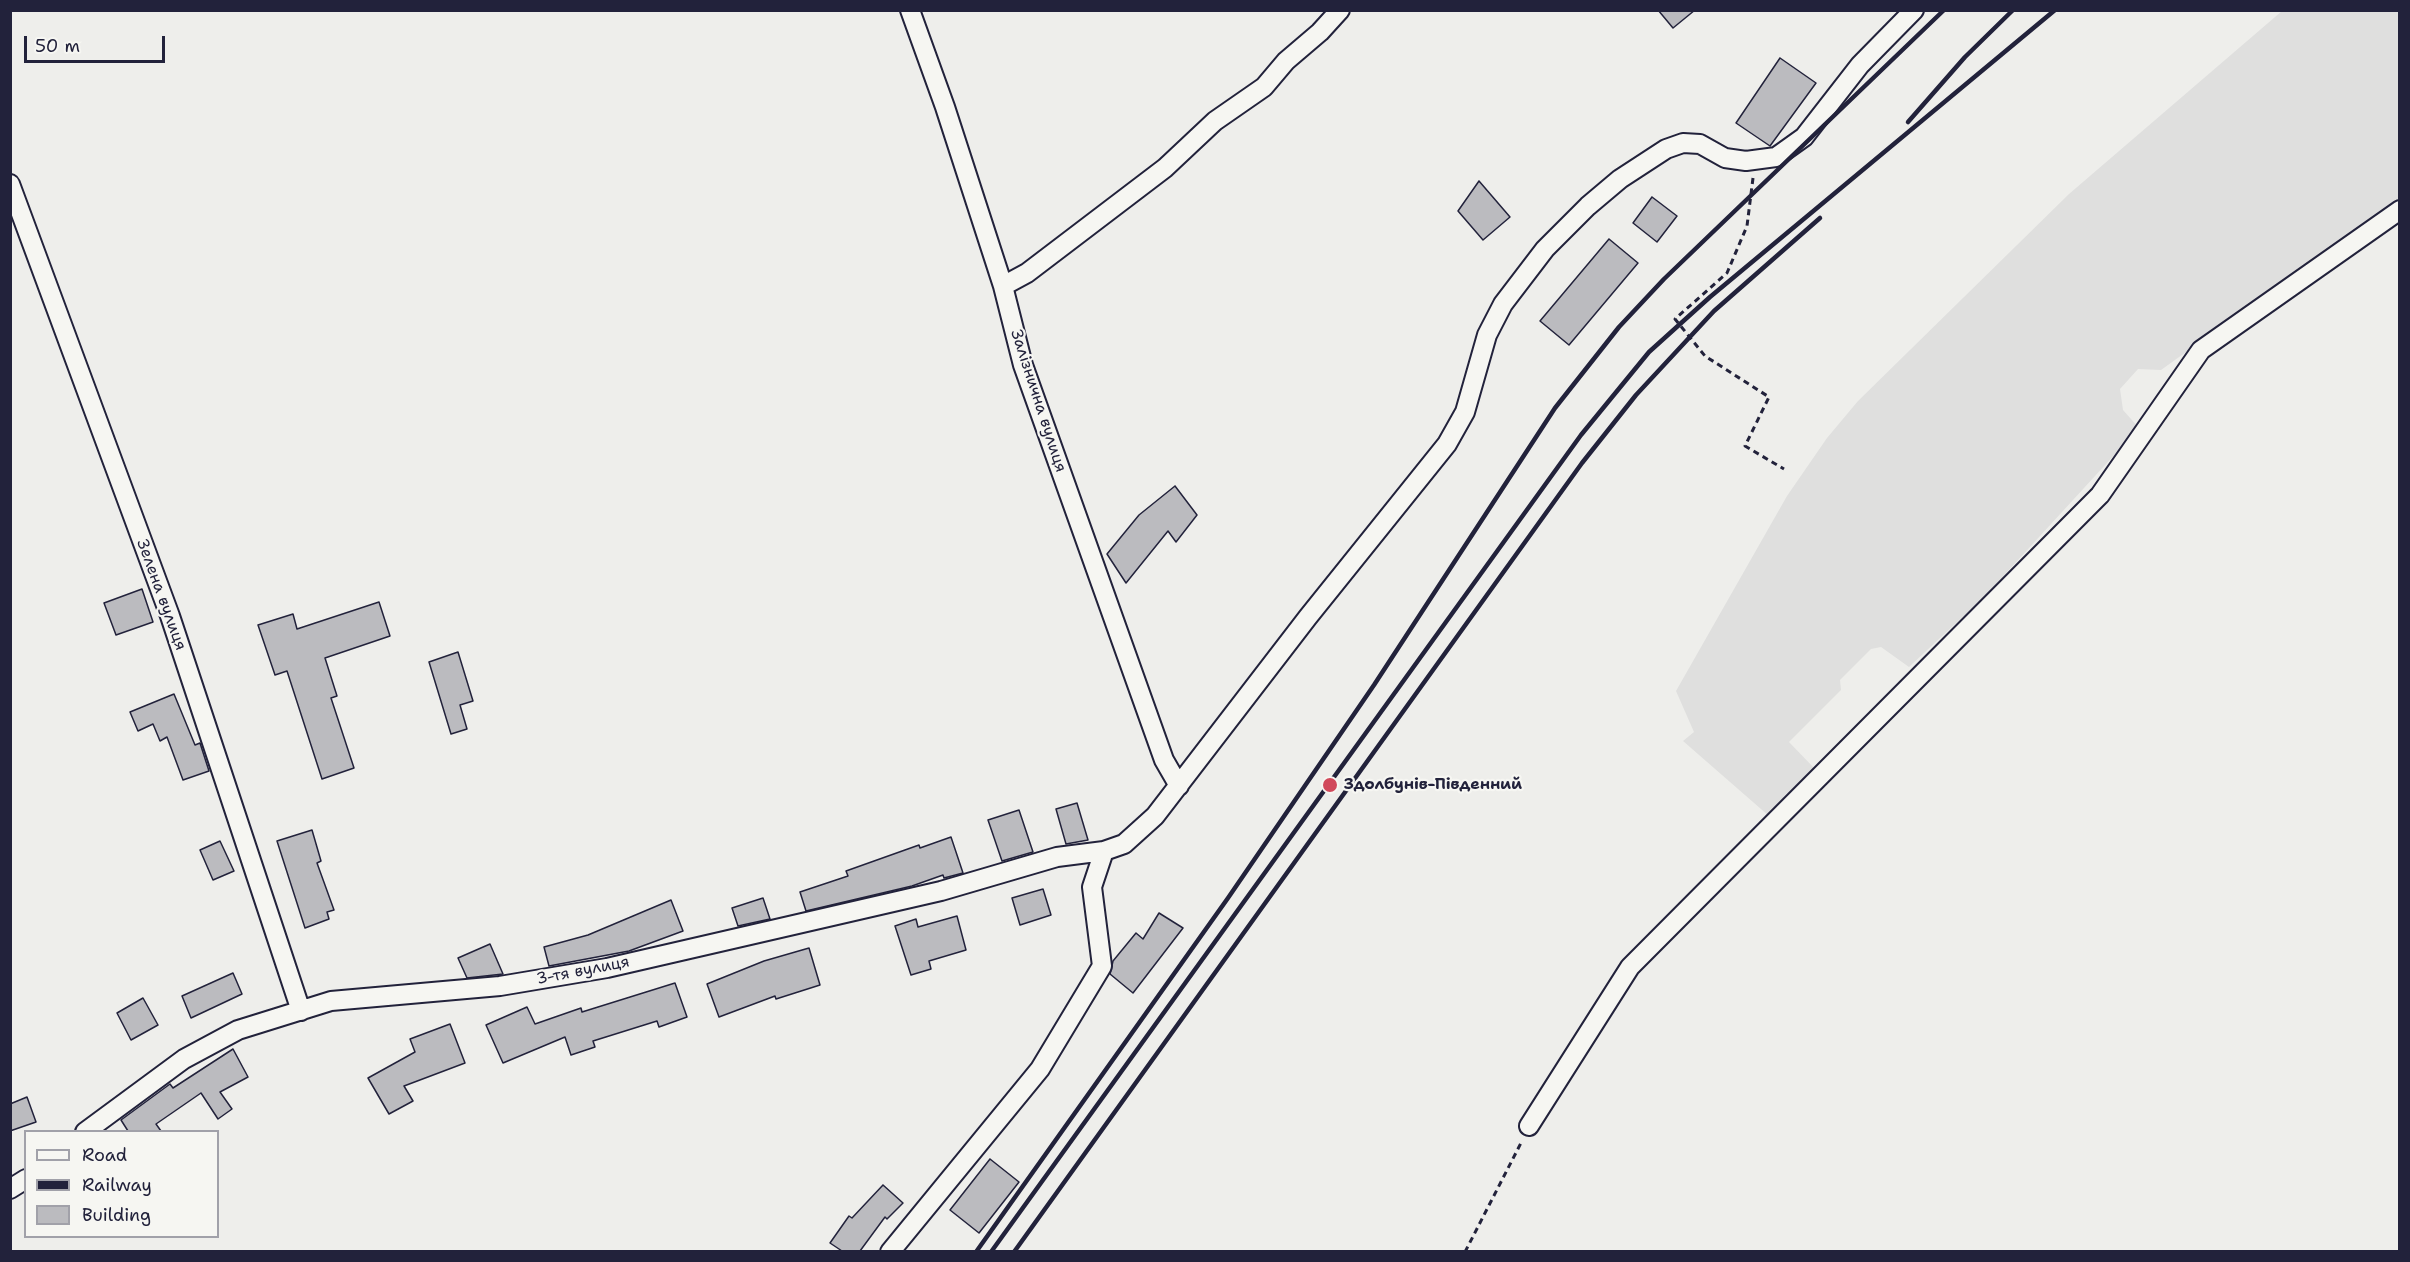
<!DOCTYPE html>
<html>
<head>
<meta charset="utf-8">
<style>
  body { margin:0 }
  #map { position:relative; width:2410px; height:1262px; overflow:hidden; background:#eeeeeb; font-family:"Shantell Sans",sans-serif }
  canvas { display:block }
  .frame { position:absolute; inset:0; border:12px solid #22223b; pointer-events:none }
  .legend { position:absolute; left:24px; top:1130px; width:195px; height:108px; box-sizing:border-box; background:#f6f6f2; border:2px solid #a1a1a9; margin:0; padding:8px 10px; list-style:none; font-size:18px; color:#22223b }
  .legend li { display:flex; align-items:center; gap:12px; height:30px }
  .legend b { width:30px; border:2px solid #a1a1a9 }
  .scale { position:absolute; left:24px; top:36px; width:141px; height:27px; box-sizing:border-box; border:3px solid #22223b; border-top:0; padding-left:8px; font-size:18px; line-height:21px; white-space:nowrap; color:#22223b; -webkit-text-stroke:4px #f6f6f2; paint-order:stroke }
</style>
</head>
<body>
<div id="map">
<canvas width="2410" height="1262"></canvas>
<div class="frame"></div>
<ul class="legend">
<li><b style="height:8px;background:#f6f6f2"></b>Road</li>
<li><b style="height:8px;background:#22223b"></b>Railway</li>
<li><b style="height:16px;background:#bbbbbf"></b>Building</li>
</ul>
<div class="scale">50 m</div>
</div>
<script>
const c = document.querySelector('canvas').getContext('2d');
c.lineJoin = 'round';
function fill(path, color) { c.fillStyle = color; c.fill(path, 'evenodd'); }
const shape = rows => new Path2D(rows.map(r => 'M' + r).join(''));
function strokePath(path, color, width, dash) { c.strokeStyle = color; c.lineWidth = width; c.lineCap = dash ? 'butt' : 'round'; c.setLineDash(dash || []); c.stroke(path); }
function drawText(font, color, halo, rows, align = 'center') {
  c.font = font + ' "Shantell Sans",sans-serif'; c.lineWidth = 4.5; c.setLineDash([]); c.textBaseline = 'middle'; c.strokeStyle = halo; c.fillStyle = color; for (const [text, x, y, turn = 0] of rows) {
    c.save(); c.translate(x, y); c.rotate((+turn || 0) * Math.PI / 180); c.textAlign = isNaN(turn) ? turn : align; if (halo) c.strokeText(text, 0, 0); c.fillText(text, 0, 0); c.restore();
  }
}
const built = shape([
  [2282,11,2399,11,2399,199,2161,370,2138,369,2120,389,2123,410,2139,428,1985,596,1909,667,1881,647,1871,649,1840,680,1841,690,1789,742,1815,769,1769,816,1683,741,1694,732,1676,691,1787,496,1827,438,1858,401,2069,194]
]);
const building = shape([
  [1658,10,1695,10,1673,28,1658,10],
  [1780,58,1816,83,1770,146,1736,123,1780,58],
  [1479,181,1510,217,1483,240,1458,211,1479,181],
  [1652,197,1677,216,1657,242,1633,223,1652,197],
  [1609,239,1638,263,1569,345,1540,321,1609,239],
  [1175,486,1197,515,1176,542,1168,531,1126,583,1107,554,1139,515,1175,486],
  [142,589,153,622,116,635,104,603,142,589],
  [379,602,390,636,325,658,337,696,331,698,354,768,322,779,287,671,275,675,258,625,293,614,297,629,379,602],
  [458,652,473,701,460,705,467,729,451,734,429,662,458,652],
  [174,694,195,745,200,743,209,771,183,780,167,737,160,741,153,724,138,731,130,712,174,694],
  [1077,803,1088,840,1066,844,1056,809,1077,803],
  [1019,810,1033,852,1002,861,988,820,1019,810],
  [312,830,321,861,317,863,334,910,327,912,329,919,305,928,277,841,312,830],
  [951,837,963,873,944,878,943,875,912,886,806,911,800,892,848,876,846,871,919,845,920,848,951,837],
  [220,841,234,871,213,880,200,850,220,841],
  [1043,889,1051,915,1020,925,1012,898,1043,889],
  [763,898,770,919,738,926,732,908,763,898],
  [671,900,683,931,629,951,549,966,544,947,588,935,671,900],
  [1159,913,1183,928,1133,993,1110,974,1113,961,1136,933,1143,939,1159,913],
  [957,916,966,950,929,961,931,969,911,975,895,926,916,919,918,927,957,916],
  [490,944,503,974,467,978,458,958,490,944],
  [809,948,820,985,776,999,775,996,719,1017,707,984,764,961,809,948],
  [233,973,242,994,191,1018,182,996,233,973],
  [675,983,687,1017,659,1027,657,1021,593,1041,595,1047,571,1055,565,1037,503,1063,486,1025,527,1007,535,1024,581,1008,582,1012,675,983],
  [143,998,158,1025,131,1040,117,1013,143,998],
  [450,1024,465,1063,404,1086,413,1101,389,1114,368,1078,415,1052,410,1039,450,1024],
  [233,1049,248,1077,220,1092,232,1109,218,1119,201,1093,156,1124,161,1131,128,1131,121,1120,170,1084,173,1088,233,1049],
  [27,1097,36,1122,10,1131,10,1104,27,1097],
  [990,1159,1019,1182,979,1233,950,1210,990,1159],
  [883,1185,903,1203,887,1219,885,1217,860,1251,842,1251,830,1243,849,1216,852,1218,883,1185]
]);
const path = shape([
  [1753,178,1747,226,1727,273,1675,319,1705,356,1769,397,1745,446,1784,469],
  [1465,1252,1522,1141]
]);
const street = shape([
  [910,10,945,107,1003,286,1023,365,1164,760,1179,786],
  [10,184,170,616,301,1011],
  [1003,286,1027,273,1165,168,1215,121,1264,87,1286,61,1320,32,1340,10],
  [1529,1126,1630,967,2100,495,2201,350,2400,210],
  [85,1132,184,1059,238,1030,331,1001,500,986,607,968,941,891,1057,857,1104,851],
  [10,1189,26,1179],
  [890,1252,1040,1069,1102,966,1092,887,1104,851,1124,844,1155,816,1308,617,1447,444,1465,412,1487,335,1503,304,1545,249,1588,206,1620,179,1666,149,1683,143,1700,144,1725,158,1746,161,1776,157,1804,137,1860,65,1914,10]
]);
const rail = shape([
  [1908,122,1965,57,2013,10],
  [976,1252,1228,898,1374,685,1555,408,1619,327,1664,279,1944,10],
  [991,1252,1581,435,1649,352,1710,297,2055,10],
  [1014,1252,1582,463,1636,395,1714,311,1820,218]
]);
const markers = [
  [1330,785,8,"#d1495b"]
];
const streetNames = [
  ["Залізнична вулиця",1038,401,72],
  ["Зелена вулиця",161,595,70],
  ["3-тя вулиця",583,971,-11]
];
const poiNames = [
  ["Здолбунів-Південний",1344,785]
];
fill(built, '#dfdfde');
fill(building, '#bbbbbf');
strokePath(building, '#22223b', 1.5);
strokePath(street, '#22223b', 22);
strokePath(path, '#22223b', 3, [6, 4.5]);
strokePath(street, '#f6f6f2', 18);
strokePath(rail, '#22223b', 4.5);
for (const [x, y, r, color] of markers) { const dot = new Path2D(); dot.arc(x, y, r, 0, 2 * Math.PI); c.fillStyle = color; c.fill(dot); strokePath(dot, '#f6f6f2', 2); }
drawText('16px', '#22223b', '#f6f6f2', streetNames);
drawText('bold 16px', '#22223b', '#f6f6f2', poiNames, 'left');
</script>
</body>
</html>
